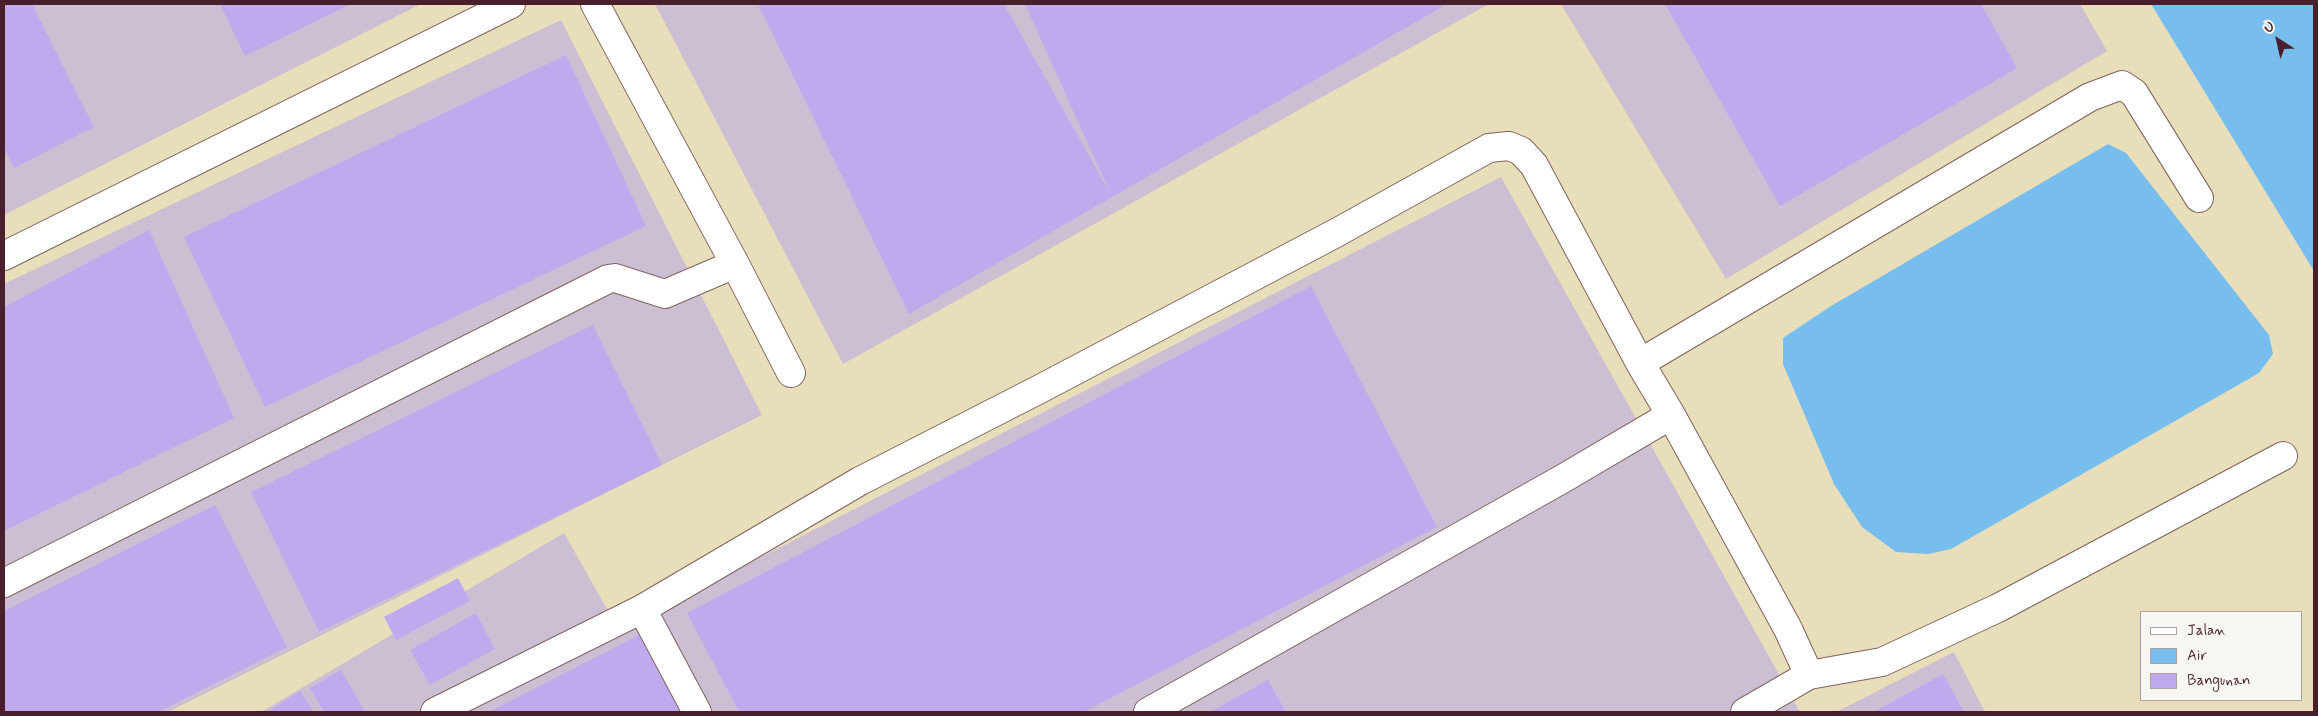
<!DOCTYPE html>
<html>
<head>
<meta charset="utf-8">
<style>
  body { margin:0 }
  #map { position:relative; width:2318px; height:716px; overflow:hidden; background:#e8deba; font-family:Mynerve,sans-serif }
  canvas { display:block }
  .frame { position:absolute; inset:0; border:5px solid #4a1f2b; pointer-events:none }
  .legend { position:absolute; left:2140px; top:611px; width:162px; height:90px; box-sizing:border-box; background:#f6f6f2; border:1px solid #b1a0a2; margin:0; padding:6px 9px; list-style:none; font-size:15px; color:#4a1f2b }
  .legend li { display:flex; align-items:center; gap:10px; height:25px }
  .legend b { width:25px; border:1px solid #b1a0a2 }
  .north { position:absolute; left:2253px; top:15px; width:50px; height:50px; -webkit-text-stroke:4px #f6f6f2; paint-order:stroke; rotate:325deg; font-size:14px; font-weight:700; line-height:20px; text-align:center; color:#4a1f2b }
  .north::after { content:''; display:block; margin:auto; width:18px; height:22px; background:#4a1f2b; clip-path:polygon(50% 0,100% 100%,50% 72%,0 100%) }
</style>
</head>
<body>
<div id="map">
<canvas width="2318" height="716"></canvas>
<div class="frame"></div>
<ul class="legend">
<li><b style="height:6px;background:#fff"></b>Jalan</li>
<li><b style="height:14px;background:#77bdee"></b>Air</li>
<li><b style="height:14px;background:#bfaaee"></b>Bangunan</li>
</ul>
<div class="north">U</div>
</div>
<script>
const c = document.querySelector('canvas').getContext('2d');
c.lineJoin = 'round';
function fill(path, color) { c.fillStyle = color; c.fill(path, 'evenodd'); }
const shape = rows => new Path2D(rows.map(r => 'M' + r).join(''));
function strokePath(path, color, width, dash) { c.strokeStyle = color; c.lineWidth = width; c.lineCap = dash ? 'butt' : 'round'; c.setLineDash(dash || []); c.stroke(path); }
const industrial = shape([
  [4,4,421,4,4,215],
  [655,4,1489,4,843,364],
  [1561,4,2080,4,2107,51,1726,279],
  [561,20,762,415,168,712,4,712,4,284],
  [1501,177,1800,712,261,712,564,533,619,630],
  [1954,652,1985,712,1836,712]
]);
const water = shape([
  [2151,4,2314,4,2314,271],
  [2108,144,2126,153,2269,335,2273,354,2259,373,1951,549,1928,554,1896,552,1862,527,1834,484,1783,364,1783,338,1831,306]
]);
const building = shape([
  [4,4,32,4,94,127,14,168,4,147],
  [220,4,351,4,245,56],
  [758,4,1004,4,1111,195,1025,4,1447,4,909,314],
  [1665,4,1981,4,2017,68,1780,206],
  [566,55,646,226,265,407,184,237],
  [149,230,234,418,4,531,4,307],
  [1311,286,1437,527,1084,712,739,712,687,613],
  [593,325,662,465,319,632,251,492],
  [215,505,287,647,158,712,4,712,4,611],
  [458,578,470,601,396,640,384,617],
  [476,613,495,649,430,685,410,650],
  [643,633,683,712,489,712],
  [341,670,365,712,324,712,310,688],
  [1943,674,1964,712,1874,712],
  [1268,680,1286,712,1210,712],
  [300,691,314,712,268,712]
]);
const minor = shape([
  [595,4,735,264,791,373],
  [4,256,511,4],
  [1671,415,1788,629,1809,675,1882,662,1998,608,2283,456],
  [4,583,608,279,615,278,665,294,735,264],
  [642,609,697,712],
  [435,712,642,609,860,481,1038,390,1336,233,1489,148,1509,146,1521,151,1534,165,1640,363,2090,97,2122,85,2134,93,2199,198],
  [1148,712,1564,478,1671,415,1640,363],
  [1745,712,1809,675]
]);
fill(industrial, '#ccbfd4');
fill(water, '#77bdee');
fill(building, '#bfaaee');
strokePath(minor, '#81625d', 30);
strokePath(minor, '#fff', 28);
</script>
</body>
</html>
